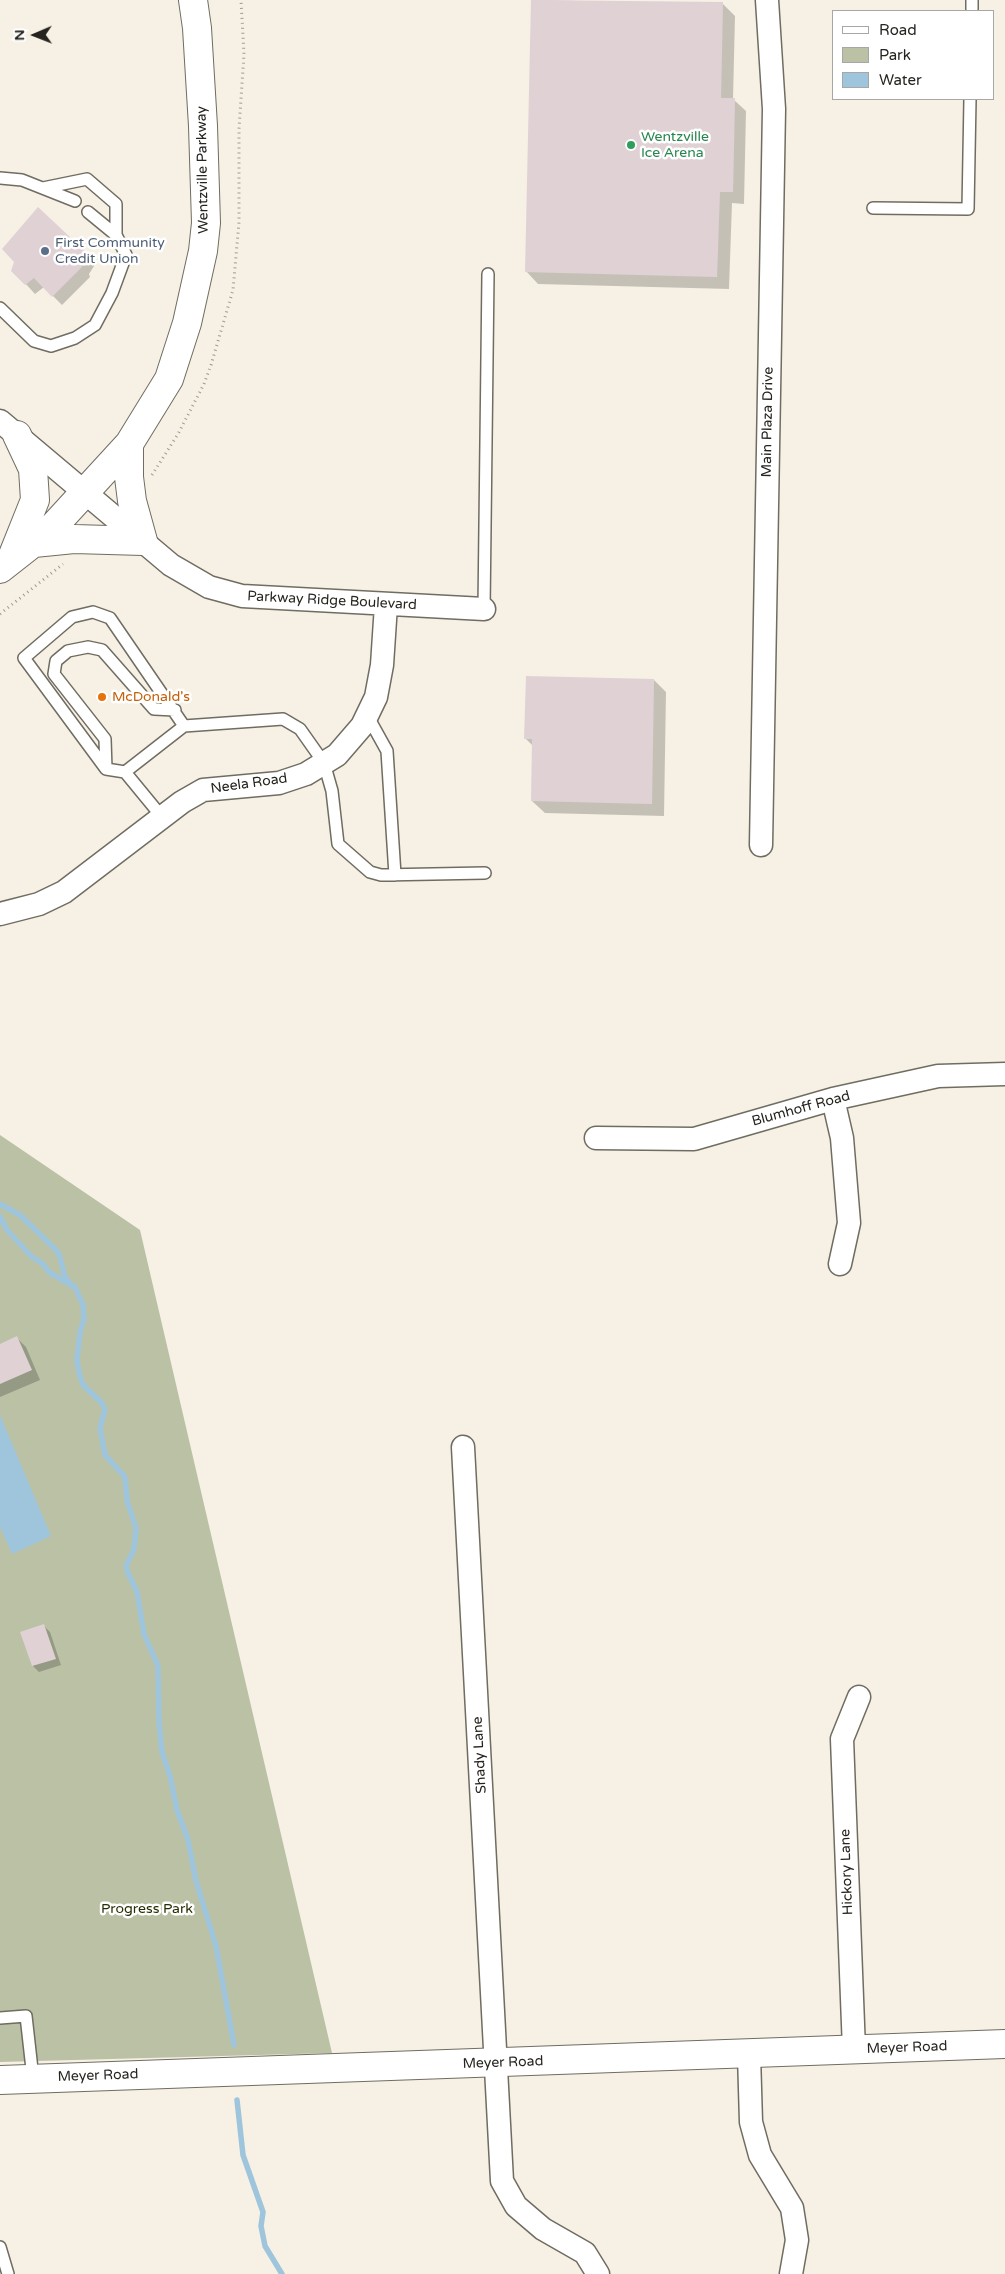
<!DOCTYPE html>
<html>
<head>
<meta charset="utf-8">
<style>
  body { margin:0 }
  #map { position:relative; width:1005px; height:2274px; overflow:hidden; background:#f6f1e4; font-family:"Varela Round",sans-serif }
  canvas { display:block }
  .legend { position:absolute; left:832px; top:10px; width:162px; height:90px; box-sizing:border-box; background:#fff; border:1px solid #a8a7a5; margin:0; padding:6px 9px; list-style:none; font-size:15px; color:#26241f }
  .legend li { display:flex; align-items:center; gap:10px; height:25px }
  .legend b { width:25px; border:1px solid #a8a7a5 }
  .north { position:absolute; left:10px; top:10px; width:50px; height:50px; -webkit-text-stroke:4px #fff; paint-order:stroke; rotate:269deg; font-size:14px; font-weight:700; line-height:20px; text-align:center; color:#26241f }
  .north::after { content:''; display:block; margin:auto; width:18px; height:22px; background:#26241f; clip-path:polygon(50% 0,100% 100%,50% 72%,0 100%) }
</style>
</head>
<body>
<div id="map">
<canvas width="1005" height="2274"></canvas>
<ul class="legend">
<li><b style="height:6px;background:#fff"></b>Road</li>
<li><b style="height:14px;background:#bac1a4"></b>Park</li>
<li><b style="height:14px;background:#9ec5db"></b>Water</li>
</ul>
<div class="north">N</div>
</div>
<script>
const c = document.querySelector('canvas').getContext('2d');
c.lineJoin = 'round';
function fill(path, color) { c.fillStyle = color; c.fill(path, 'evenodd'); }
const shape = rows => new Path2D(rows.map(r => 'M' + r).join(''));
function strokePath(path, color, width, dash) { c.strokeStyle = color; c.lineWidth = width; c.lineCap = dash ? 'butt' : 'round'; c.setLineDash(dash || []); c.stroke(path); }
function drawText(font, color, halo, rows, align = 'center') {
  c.font = font + ' "Varela Round",sans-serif'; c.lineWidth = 5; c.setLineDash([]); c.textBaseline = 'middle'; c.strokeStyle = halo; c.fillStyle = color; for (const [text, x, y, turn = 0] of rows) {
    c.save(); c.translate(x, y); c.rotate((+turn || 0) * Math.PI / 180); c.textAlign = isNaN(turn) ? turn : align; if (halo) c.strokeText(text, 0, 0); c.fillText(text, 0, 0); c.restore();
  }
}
const green = shape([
  [0,1135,140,1230,332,2053,0,2062]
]);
const water = shape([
  [0,1415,51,1536,12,1554,0,1527]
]);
const shadow = shape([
  [533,0,723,4,735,16,733,99,746,111,744,204,732,203,729,289,538,284,526,271],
  [87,254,96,263,89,274,90,277,62,305,44,287,35,294,13,270],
  [654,680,666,692,664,816,545,813,532,801,533,746,525,738],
  [17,1338,26,1347,40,1380,0,1397,0,1345],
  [44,1626,50,1632,61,1665,39,1672,33,1666]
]);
const stream = shape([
  [0,1204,20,1215,54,1248,59,1254,65,1277,70,1283],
  [0,1216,7,1230,32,1257,42,1263,50,1273,75,1287,83,1305,84,1319,80,1332,77,1360,79,1373,83,1385,101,1402,105,1409,100,1428,105,1455,125,1477,127,1501,136,1528,134,1549,126,1566,128,1573,137,1592,144,1634,158,1666,159,1722,162,1752,170,1776,177,1810,188,1840,196,1881,216,1946,234,2045],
  [237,2100,243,2155,263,2212,261,2226,265,2246,282,2274]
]);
const building = shape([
  [531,0,723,2,721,98,735,98,733,192,720,192,717,277,525,272],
  [38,207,87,253,80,265,82,267,52,297,34,278,25,285,11,271,14,262,2,249],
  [526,676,654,679,652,804,531,801,532,739,524,739],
  [17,1336,32,1370,0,1384,0,1344],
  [44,1624,56,1659,32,1666,20,1632]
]);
const path = shape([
  [152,475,178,434,204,384,211,365,233,290,239,222,239,129,244,54,241,0],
  [0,614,63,564]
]);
const service = shape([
  [972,11,972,0],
  [0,178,22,180,75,201],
  [43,188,87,179,116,204,116,235],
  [873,208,968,209,970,99],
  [0,308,34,341,51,346,75,338,95,325,112,293,126,255,116,235,88,212],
  [484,609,488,274],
  [367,715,387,751,395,875],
  [106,769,105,739,54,674,56,661,68,651,88,647,102,650,154,709,175,710],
  [125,772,184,726,283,719,300,729,324,763,332,791,338,844,370,872,381,875,485,873],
  [162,817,125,772,106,769,24,658,72,617,93,612,110,618,184,726],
  [0,2018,26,2016,33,2078],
  [0,2247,8,2274]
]);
const minor = shape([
  [0,421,171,565,209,587,242,596,484,609],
  [761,845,774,109,767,0],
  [0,914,39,904,64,892,182,802,203,790,279,783,306,774,337,755,362,726,376,697,382,665,386,605],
  [833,1099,842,1138,849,1223,840,1264],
  [596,1138,694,1139,833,1099,938,1076,1005,1074],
  [463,1447,502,2181,516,2206,543,2229,585,2253,598,2274],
  [854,2050,842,1739,859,1697],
  [749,2055,751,2122,760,2155,792,2208,797,2240,791,2274]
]);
const tertiary = shape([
  [0,2080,1005,2044]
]);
const primary = shape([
  [34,543,74,539,143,541,132,501,129,477,129,444],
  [11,560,35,500,33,469,17,435],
  [0,569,51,529,129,444,169,379,187,323,203,251,206,223,203,126,197,28,193,0]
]);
const markers = [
  [631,145,5,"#2e9e5b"],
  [45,251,5,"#5c6f8a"],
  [102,697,5,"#e8710a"]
];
const leisureNames = [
  ["Wentzville",641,137],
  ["Ice Arena",641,153]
];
const streetNames = [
  ["Wentzville Parkway",203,170,-91],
  ["Main Plaza Drive",768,422,-89],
  ["Parkway Ridge Boulevard",332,601,3],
  ["Neela Road",249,784,-8],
  ["Blumhoff Road",801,1109,-15],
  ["Shady Lane",480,1755,-93],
  ["Hickory Lane",847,1872,-92],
  ["Meyer Road",907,2048,-2],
  ["Meyer Road",503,2063,-2],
  ["Meyer Road",98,2076,-2]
];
const serviceNames = [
  ["First Community",55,243],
  ["Credit Union",55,259]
];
const foodNames = [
  ["McDonald's",112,697]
];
const parkNames = [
  ["Progress Park",147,1909]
];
fill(green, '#bac1a4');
fill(water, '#9ec5db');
fill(shadow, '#0003');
strokePath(stream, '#9ec5db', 5.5);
fill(building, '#e0d1d5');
strokePath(service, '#706c61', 14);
strokePath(minor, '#706c61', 25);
strokePath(tertiary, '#706c61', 30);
strokePath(primary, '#706c61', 30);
strokePath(path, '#9e9a90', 3, [1, 4]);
strokePath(service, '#fff', 11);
strokePath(minor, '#fff', 22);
strokePath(tertiary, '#fff', 28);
strokePath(primary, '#fff', 28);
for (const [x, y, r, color] of markers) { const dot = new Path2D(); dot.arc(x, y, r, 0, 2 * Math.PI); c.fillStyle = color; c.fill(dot); strokePath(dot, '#fff', 2); }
drawText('14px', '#27864d', '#fff', leisureNames, 'left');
drawText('14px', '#26241f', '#fff', streetNames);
drawText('14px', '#4e5e75', '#fff', serviceNames, 'left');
drawText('14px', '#c56008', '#fff', foodNames, 'left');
drawText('14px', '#272e01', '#fff', parkNames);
</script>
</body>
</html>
